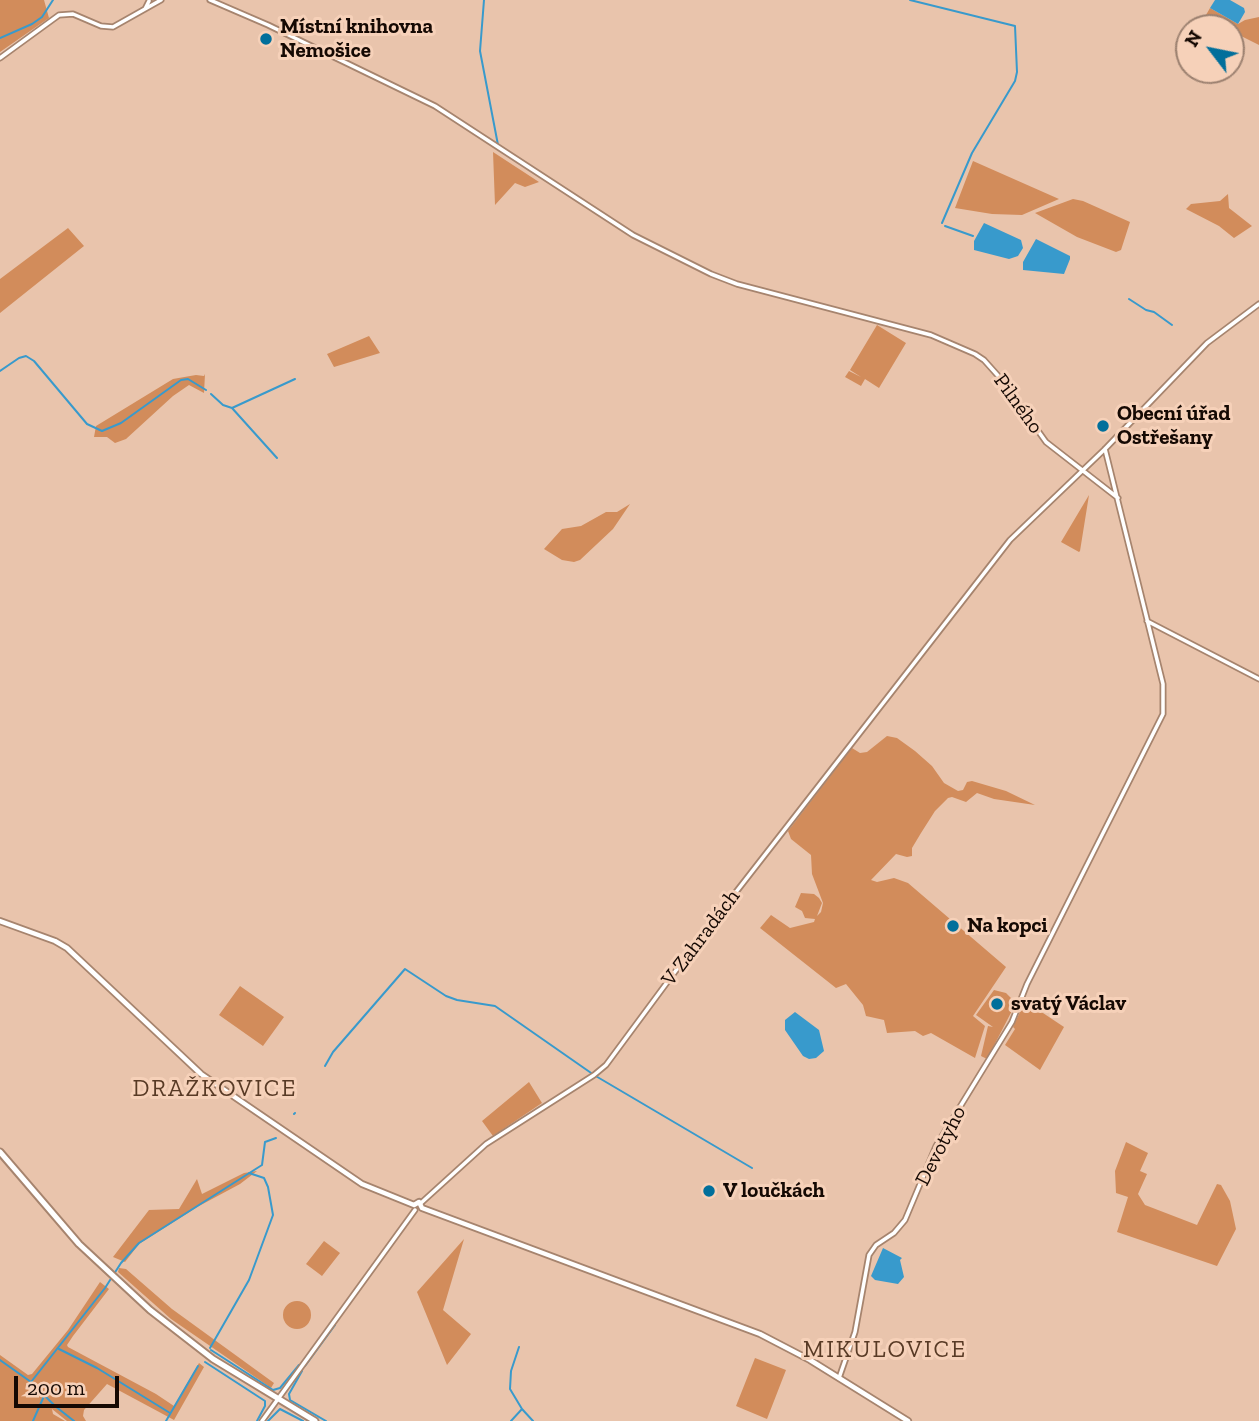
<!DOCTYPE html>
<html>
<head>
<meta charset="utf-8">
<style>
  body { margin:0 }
  #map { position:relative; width:1259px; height:1421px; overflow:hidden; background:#e9c4ac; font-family:"Zilla Slab",serif }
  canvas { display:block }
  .north { position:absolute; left:1175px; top:14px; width:70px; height:70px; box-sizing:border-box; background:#f6d1b9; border:2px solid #9c8170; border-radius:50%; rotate:302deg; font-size:19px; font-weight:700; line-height:28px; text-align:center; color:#150903 }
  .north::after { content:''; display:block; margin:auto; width:24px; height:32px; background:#016f9b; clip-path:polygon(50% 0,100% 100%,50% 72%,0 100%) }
  .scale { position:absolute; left:14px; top:1376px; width:105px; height:32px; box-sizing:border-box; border:4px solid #150903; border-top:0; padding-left:9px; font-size:21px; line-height:24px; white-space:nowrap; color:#150903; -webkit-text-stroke:5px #f6d1b9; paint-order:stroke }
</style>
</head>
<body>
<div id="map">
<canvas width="1259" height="1421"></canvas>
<div class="north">N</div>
<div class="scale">200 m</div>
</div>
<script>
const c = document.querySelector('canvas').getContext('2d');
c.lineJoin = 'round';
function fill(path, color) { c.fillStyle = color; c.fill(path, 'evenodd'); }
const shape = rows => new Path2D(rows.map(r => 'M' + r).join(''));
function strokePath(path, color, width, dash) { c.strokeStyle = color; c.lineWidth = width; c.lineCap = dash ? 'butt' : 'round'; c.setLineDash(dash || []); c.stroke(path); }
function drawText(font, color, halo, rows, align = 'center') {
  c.font = font + ' "Zilla Slab",serif'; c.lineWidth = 6; c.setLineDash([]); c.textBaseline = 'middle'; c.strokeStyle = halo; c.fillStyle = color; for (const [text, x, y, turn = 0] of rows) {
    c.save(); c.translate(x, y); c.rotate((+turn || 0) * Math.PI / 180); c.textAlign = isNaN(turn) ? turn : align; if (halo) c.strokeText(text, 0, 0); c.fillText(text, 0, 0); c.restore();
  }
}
const green = shape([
  [0,0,44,0,49,18,0,52],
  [1210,8,1238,24,1245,20,1259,17,1259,45,1231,31,1231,28,1225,28,1208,20,1206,15],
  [493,152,539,182,525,187,515,183,495,205],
  [973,161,1059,199,1022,215,992,214,955,208],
  [1228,194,1229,208,1252,226,1234,238,1219,226,1186,209,1191,204,1220,201],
  [1073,199,1083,201,1130,222,1121,250,1116,252,1077,237,1035,213],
  [68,228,84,246,0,313,0,279],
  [877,325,906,343,879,388,865,379,861,386,845,377,849,371,861,377,850,370],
  [369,336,380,353,334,367,327,354],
  [205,374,204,393,189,385,173,396,126,439,115,443,107,437,94,437,96,426,173,379,196,375,204,376],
  [1089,495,1080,551,1079,552,1061,542],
  [630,504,613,529,580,560,574,562,562,560,544,549,562,529,581,526,606,512,617,512],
  [887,736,897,738,915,751,932,766,944,783,958,791,963,790,967,782,972,781,1006,791,1035,805,994,799,977,793,966,802,952,797,948,798,935,811,921,833,912,848,912,856,907,857,896,854,871,880,877,882,894,878,908,883,1006,967,973,1016,985,1026,975,1058,931,1033,923,1036,915,1031,887,1033,884,1020,866,1016,863,1005,846,984,836,988,760,928,771,915,790,928,814,922,815,919,805,918,802,911,795,907,801,893,814,894,819,898,822,903,817,916,821,912,823,903,812,874,811,855,791,839,788,831,852,748,860,753,867,752],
  [240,986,284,1017,263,1046,219,1015],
  [994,990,1006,993,1016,1003,987,1059,981,1056,988,1026,993,1027,976,1015],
  [1025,1001,1064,1027,1040,1070,1005,1045,1015,1029,1013,1027],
  [529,1082,542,1103,493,1136,482,1121],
  [1126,1142,1148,1153,1140,1171,1147,1174,1138,1194,1145,1205,1197,1225,1217,1184,1221,1185,1230,1201,1236,1229,1217,1266,1117,1232,1128,1197,1116,1193,1115,1171],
  [257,1171,240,1184,199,1206,139,1244,125,1262,113,1257,149,1210,179,1209,197,1179,202,1194,244,1173],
  [464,1239,443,1310,471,1334,447,1365,417,1292],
  [324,1241,340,1253,322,1276,306,1264],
  [119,1268,126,1269,172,1309,274,1383,271,1388,171,1319,118,1272],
  [100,1282,109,1289,73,1336,67,1345,68,1347,156,1394,174,1406,199,1363,204,1367,174,1420,107,1384,84,1410,83,1416,86,1421,67,1421,52,1409,53,1414,65,1421,0,1421,0,1355,28,1375,32,1374,68,1330],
  '283 1315a14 14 0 1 1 28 0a14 14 0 1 1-28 0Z',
  [755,1358,786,1370,767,1419,736,1406]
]);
const water = shape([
  [1215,0,1230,0,1244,8,1245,12,1238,24,1210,8],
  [984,223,1021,240,1023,248,1018,256,1009,259,974,250,974,241],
  [1036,239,1070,256,1070,259,1064,274,1023,270,1023,262],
  [795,1012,819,1030,824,1051,816,1058,809,1059,803,1056,785,1030,785,1020],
  [883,1248,902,1258,900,1260,904,1277,898,1284,875,1280,871,1276]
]);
const stream = shape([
  [484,0,480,51,498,145],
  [910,0,1015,26,1017,72,1015,81,972,153,942,223],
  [0,38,32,24,42,17,53,0],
  [945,226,973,236],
  [1129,299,1146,310,1154,312,1172,325],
  [0,371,19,358,26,356,34,361,87,424,102,431,121,423,181,380,188,379,206,390],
  [211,394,223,405,232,408,277,458],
  [232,408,295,379],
  [325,1066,333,1052,405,969,446,996,457,1000,495,1006,594,1075,752,1168],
  [294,1114,295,1113],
  [519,1347,511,1371,510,1389,522,1409],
  [210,1348,249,1280,273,1215,268,1187,264,1178,249,1173],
  [59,1349,97,1368,170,1413],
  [211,1350,273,1390,280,1388,299,1365],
  [0,1360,31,1382,55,1406,74,1421],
  [205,1362,265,1401,265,1406,257,1421],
  [305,1366,335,1325],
  [302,1371,289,1394,290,1400,326,1421],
  [31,1382,105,1288,121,1263,139,1243,262,1165,265,1142,276,1138],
  [33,1421,44,1396],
  [166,1421,198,1366],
  [268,1421,280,1409,303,1421],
  [511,1421,522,1409,533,1421]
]);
const tertiary = shape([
  [210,0,268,25,435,106,633,235,711,274,737,284,931,335,975,354,984,360,1001,379,1046,442,1118,498],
  [145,9,149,1],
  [0,58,59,15,73,14,101,26,113,27,161,0],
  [1147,621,1259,679],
  [421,1203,486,1144,594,1075,606,1065,694,946,1010,540,1105,449,1207,343,1259,304],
  [839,1378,855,1332,869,1255,876,1245,894,1233,905,1220,936,1146,1012,1022,1027,984,1163,714,1163,684,1105,449],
  [262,1421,415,1210]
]);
const secondary = shape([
  [0,921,55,941,67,948,201,1074,362,1184,414,1205,419,1202,422,1208,760,1334,810,1360,908,1421]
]);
const primary = shape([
  [0,1152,79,1244,150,1310,213,1359,315,1421]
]);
const markers = [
  [266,39,7,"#016f9b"],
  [1103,426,7,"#016f9b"],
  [953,926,7,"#016f9b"],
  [997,1004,7,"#016f9b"],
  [709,1191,7,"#016f9b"]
];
const poiNames = [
  ["Místní knihovna",280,27],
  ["Nemošice",280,51],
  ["Obecní úřad",1117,414],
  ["Ostřešany",1117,438],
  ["Na kopci",967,926],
  ["svatý Václav",1011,1004],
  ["V loučkách",723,1191]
];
const streetNames = [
  ["Pilného",1018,404,54],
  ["V Zahradách",701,938,-53],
  ["Devotyho",941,1146,-63]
];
const quarterNames = [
  ["DRAŽKOVICE",215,1089],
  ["MIKULOVICE",885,1350]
];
fill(green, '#d28c5b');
fill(water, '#389acc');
strokePath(stream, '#389acc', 2);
strokePath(tertiary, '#a6846e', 7);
strokePath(secondary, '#a6846e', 8);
strokePath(primary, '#a6846e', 9);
strokePath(tertiary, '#fff', 3.5);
strokePath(secondary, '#fff', 4.5);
strokePath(primary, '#fff', 5);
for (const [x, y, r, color] of markers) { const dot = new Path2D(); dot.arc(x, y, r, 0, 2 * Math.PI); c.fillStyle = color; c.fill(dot); strokePath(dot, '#f6d1b9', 2.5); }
drawText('bold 21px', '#150903', '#f6d1b9', poiNames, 'left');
drawText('21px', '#150903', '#f6d1b9', streetNames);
c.letterSpacing = '2px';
drawText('24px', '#583a25', '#f6d1b9', quarterNames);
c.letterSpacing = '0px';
</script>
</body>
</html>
